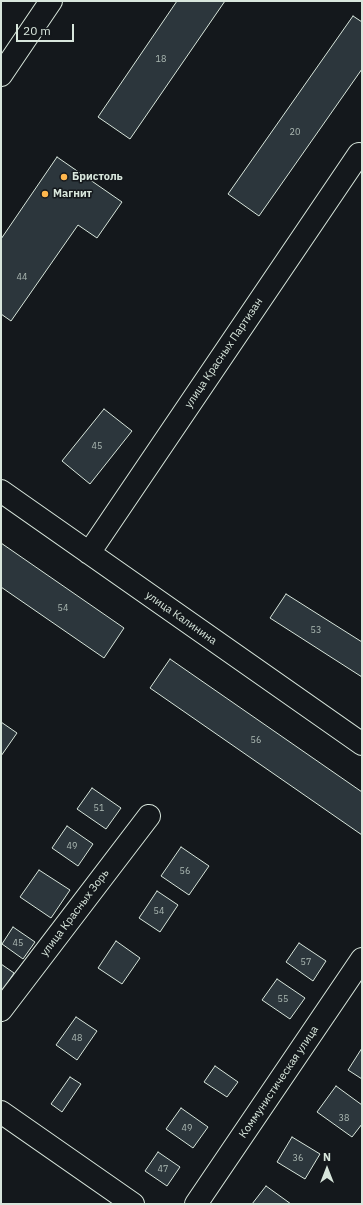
<!DOCTYPE html>
<html>
<head>
<meta charset="utf-8">
<style>
  body { margin:0 }
  #map { position:relative; width:363px; height:1205px; overflow:hidden; background:#14181c; font-family:"IBM Plex Sans",sans-serif }
  canvas { display:block }
  .frame { position:absolute; inset:0; border:2px solid #d8e6dc; pointer-events:none }
  .north { position:absolute; left:307px; top:1149px; width:40px; height:40px; -webkit-text-stroke:3px #14181c; paint-order:stroke; rotate:0deg; font-size:11px; font-weight:700; line-height:16px; text-align:center; color:#d8e6dc }
  .north::after { content:''; display:block; margin:auto; width:14px; height:18px; background:#d8e6dc; clip-path:polygon(50% 0,100% 100%,50% 72%,0 100%) }
  .scale { position:absolute; left:16px; top:24px; width:58px; height:18px; box-sizing:border-box; border:2px solid #d8e6dc; border-top:0; padding-left:5px; font-size:12px; line-height:14px; white-space:nowrap; color:#d8e6dc; -webkit-text-stroke:3px #14181c; paint-order:stroke }
</style>
</head>
<body>
<div id="map">
<canvas width="363" height="1205"></canvas>
<div class="frame"></div>
<div class="north">N</div>
<div class="scale">20 m</div>
</div>
<script>
const c = document.querySelector('canvas').getContext('2d');
c.lineJoin = 'round';
function fill(path, color) { c.fillStyle = color; c.fill(path, 'evenodd'); }
const shape = rows => new Path2D(rows.map(r => 'M' + r).join(''));
function strokePath(path, color, width, dash) { c.strokeStyle = color; c.lineWidth = width; c.lineCap = dash ? 'butt' : 'round'; c.setLineDash(dash || []); c.stroke(path); }
function drawText(font, color, halo, rows, align = 'center') {
  c.font = font + ' "IBM Plex Sans",sans-serif'; c.lineWidth = 3; c.setLineDash([]); c.textBaseline = 'middle'; c.strokeStyle = halo; c.fillStyle = color; for (const [text, x, y, turn = 0] of rows) {
    c.save(); c.translate(x, y); c.rotate((+turn || 0) * Math.PI / 180); c.textAlign = isNaN(turn) ? turn : align; if (halo) c.strokeText(text, 0, 0); c.fillText(text, 0, 0); c.restore();
  }
}
const building = shape([
  [177,1,225,1,130,139,98,117,177,1],
  [353,16,362,22,362,69,259,216,228,194,353,16],
  [57,157,122,202,97,238,78,225,11,321,1,314,1,239,57,157],
  [104,409,132,431,90,484,62,461,104,409],
  [1,543,124,628,104,658,1,587,1,543],
  [286,594,362,642,362,677,270,618,286,594],
  [170,659,362,792,362,835,150,688,170,659],
  [1,722,17,733,1,756,1,722],
  [92,788,121,808,106,829,77,809,92,788],
  [67,826,93,844,78,866,52,848,67,826],
  [181,847,209,866,189,895,161,876,181,847],
  [39,870,70,890,51,918,20,897,39,870],
  [157,891,178,905,160,932,139,918,157,891],
  [13,927,35,942,23,959,2,944,13,927],
  [116,941,140,958,122,984,98,968,116,941],
  [299,943,326,961,313,981,286,962,299,943],
  [1,964,14,973,1,993,1,964],
  [277,979,305,998,290,1019,262,1000,277,979],
  [76,1017,97,1031,77,1060,56,1045,76,1017],
  [362,1048,362,1079,348,1070,362,1048],
  [215,1066,238,1082,227,1097,204,1082,215,1066],
  [70,1077,81,1084,62,1112,51,1104,70,1077],
  [336,1086,362,1105,362,1124,352,1137,317,1112,336,1086],
  [181,1108,208,1127,193,1148,166,1129,181,1108],
  [292,1137,320,1154,305,1179,277,1162,292,1137],
  [158,1152,180,1167,167,1186,145,1171,158,1152],
  [266,1186,291,1204,252,1204,266,1186]
]);
const minor = shape([
  [1,491,362,744],
  [89,553,359,154],
  [1,1010,149,816],
  [1,1112,133,1204],
  [196,1204,362,959]
]);
const major = shape([
  [1,75,51,1]
]);
const markers = [
  [64,177,4,"#ffb74d"],
  [45,194,4,"#ffb74d"]
];
const numberNames = [
  ["18",161,59],
  ["20",295,132],
  ["44",22,277],
  ["45",97,446],
  ["54",63,608],
  ["53",316,630],
  ["56",256,740],
  ["51",99,808],
  ["49",72,846],
  ["56",185,871],
  ["54",159,911],
  ["45",18,943],
  ["57",306,962],
  ["55",283,999],
  ["48",77,1038],
  ["38",344,1118],
  ["49",187,1128],
  ["36",298,1158],
  ["47",163,1169]
];
const poiNames = [
  ["Бристоль",72,177],
  ["Магнит",53,194]
];
const streetNames = [
  ["улица Красных Партизан",224,353,-56],
  ["улица Калинина",181,618,35],
  ["улица Красных Зорь",75,913,-53],
  ["Коммунистическая улица",279,1082,-56]
];
fill(building, '#2c363c');
strokePath(building, '#d8e6dc', 1);
strokePath(minor, '#d8e6dc', 24);
strokePath(major, '#d8e6dc', 24);
strokePath(minor, '#14181c', 22);
strokePath(major, '#14181c', 22);
for (const [x, y, r, color] of markers) { const dot = new Path2D(); dot.arc(x, y, r, 0, 2 * Math.PI); c.fillStyle = color; c.fill(dot); strokePath(dot, '#14181c', 1.5); }
drawText('9px', '#adbab4', null, numberNames);
drawText('bold 11px', '#d8e6dc', '#14181c', poiNames, 'left');
drawText('11px', '#d8e6dc', '#14181c', streetNames);
</script>
</body>
</html>
